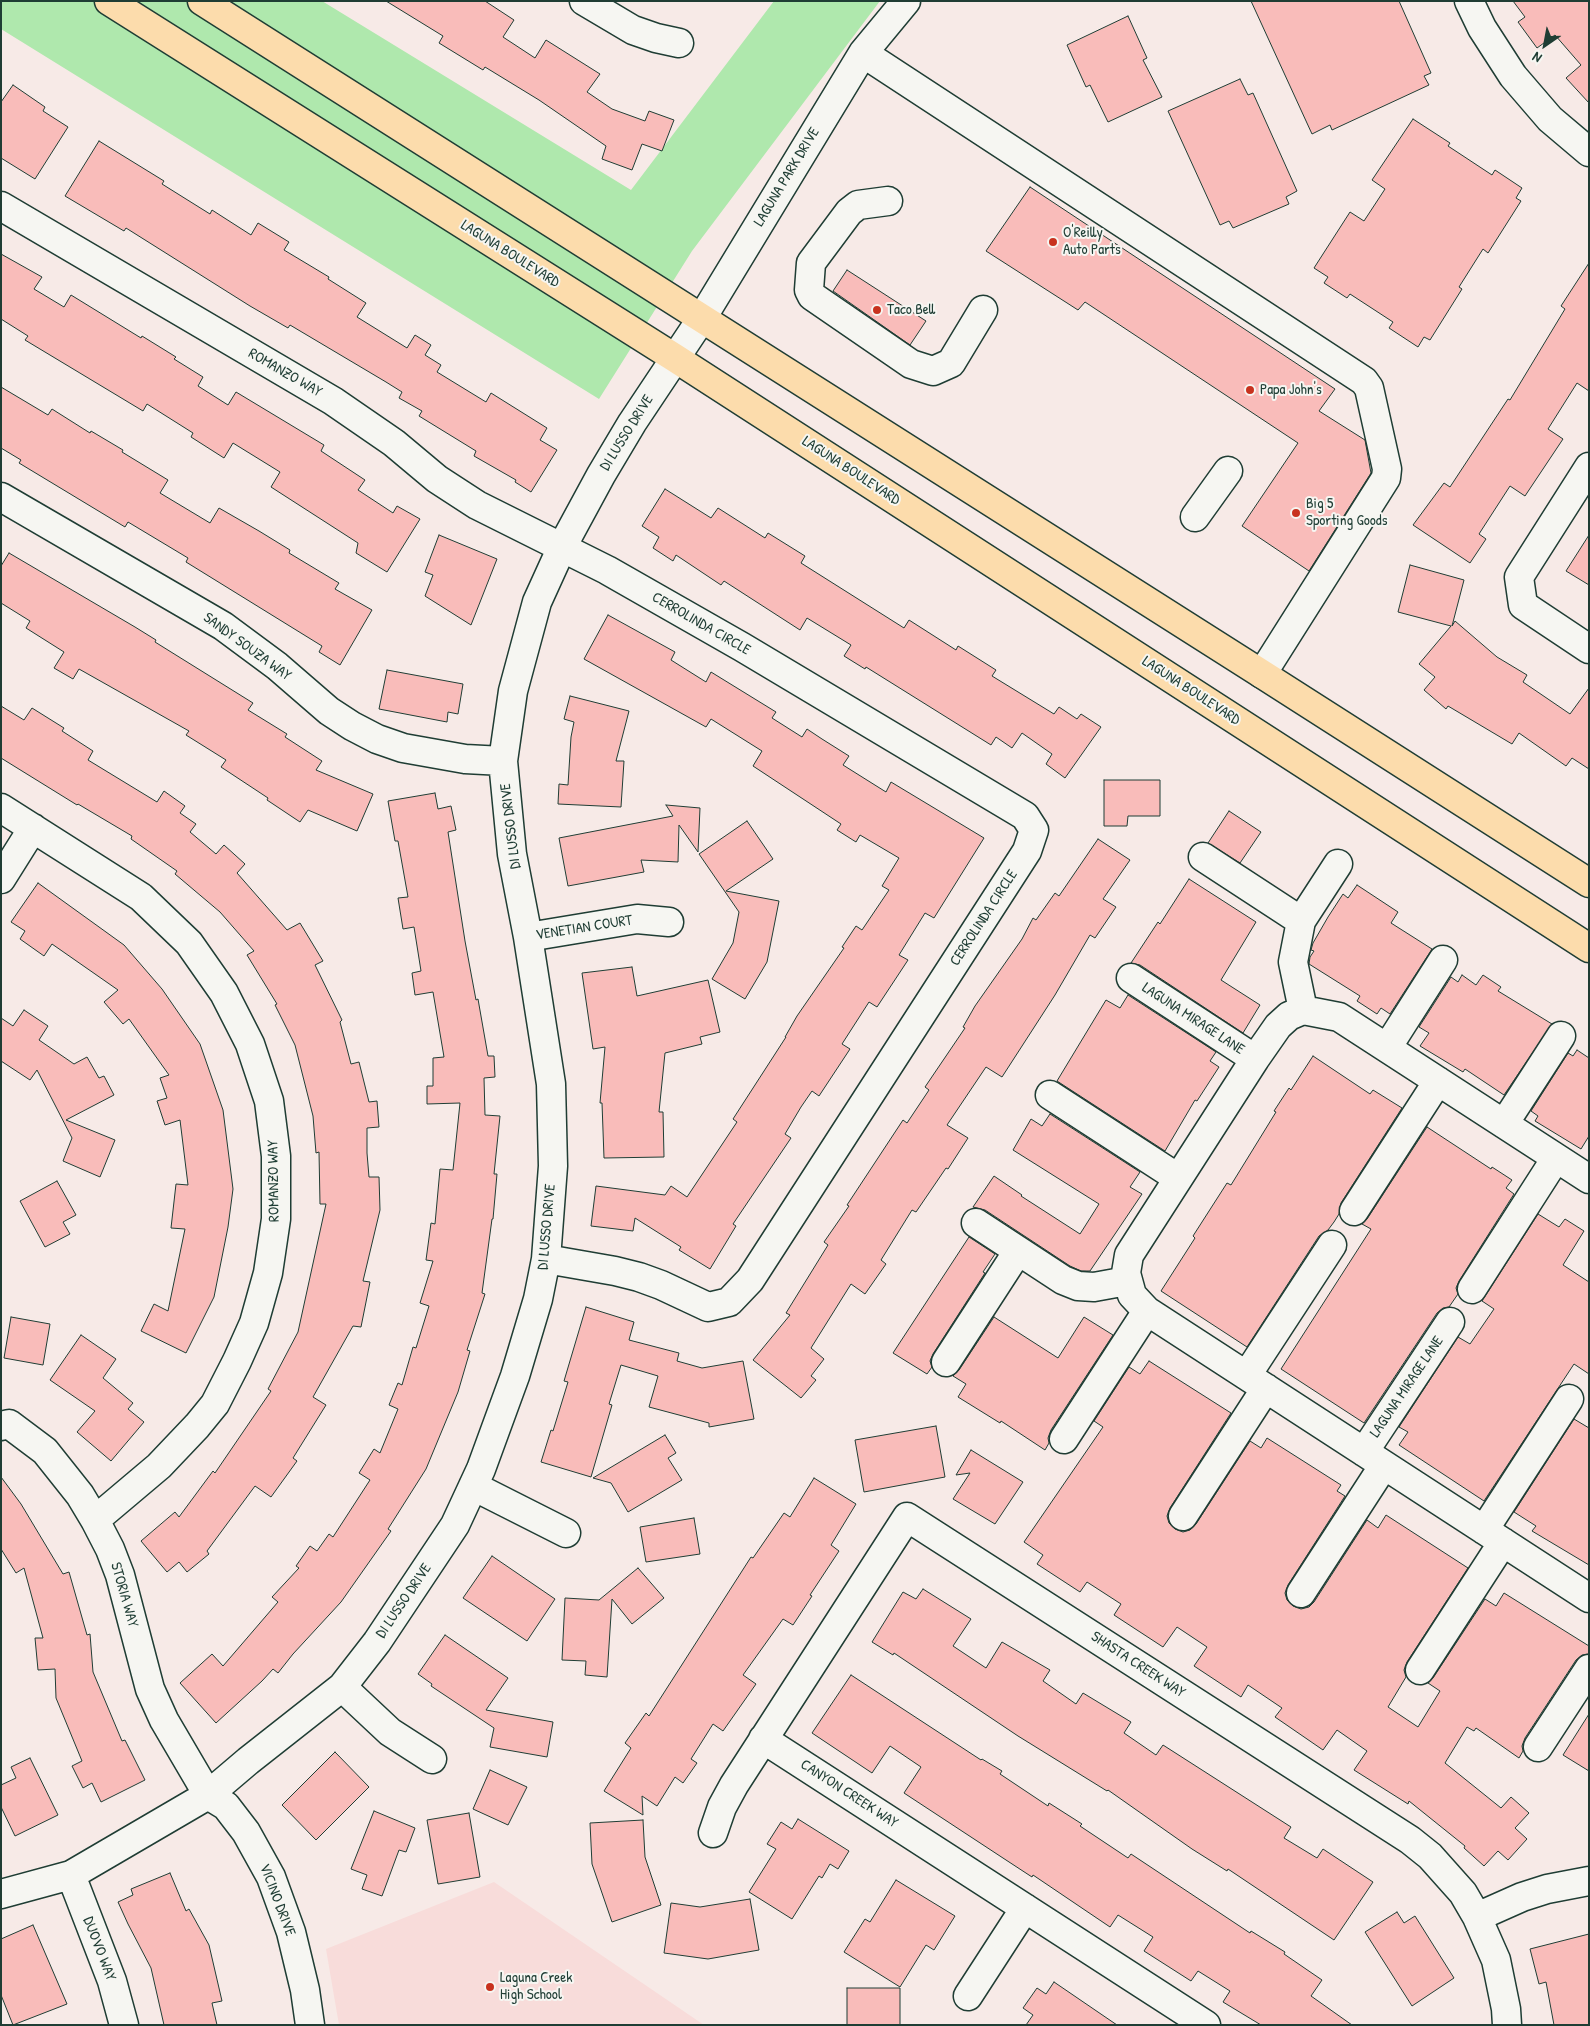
<!DOCTYPE html>
<html>
<head>
<meta charset="utf-8">
<style>
  body { margin:0 }
  #map { position:relative; width:1590px; height:2026px; overflow:hidden; background:#f7eae7; font-family:"Patrick Hand",sans-serif }
  canvas { display:block }
  .frame { position:absolute; inset:0; border:2px solid #1f3d34; pointer-events:none }
  .north { position:absolute; left:1520px; top:20px; width:50px; height:50px; -webkit-text-stroke:4px #f6f6f2; paint-order:stroke; rotate:213deg; font-size:14px; font-weight:700; line-height:20px; text-align:center; color:#1f3d34 }
  .north::after { content:''; display:block; margin:auto; width:18px; height:22px; background:#1f3d34; clip-path:polygon(50% 0,100% 100%,50% 72%,0 100%) }
</style>
</head>
<body>
<div id="map">
<canvas width="1590" height="2026"></canvas>
<div class="frame"></div>
<div class="north">N</div>
</div>
<script>
const c = document.querySelector('canvas').getContext('2d');
c.lineJoin = 'round';
function fill(path, color) { c.fillStyle = color; c.fill(path, 'evenodd'); }
const shape = rows => new Path2D(rows.map(r => 'M' + r).join(''));
function strokePath(path, color, width, dash) { c.strokeStyle = color; c.lineWidth = width; c.lineCap = dash ? 'butt' : 'round'; c.setLineDash(dash || []); c.stroke(path); }
function drawText(font, color, halo, rows, align = 'center') {
  c.font = font + ' "Patrick Hand",sans-serif'; c.lineWidth = 4; c.setLineDash([]); c.textBaseline = 'middle'; c.strokeStyle = halo; c.fillStyle = color; for (const [text, x, y, turn = 0] of rows) {
    c.save(); c.translate(x, y); c.rotate((+turn || 0) * Math.PI / 180); c.textAlign = isNaN(turn) ? turn : align; if (halo) c.strokeText(text, 0, 0); c.fillText(text, 0, 0); c.restore();
  }
}
const built = shape([
  [494,1882,704,2025,339,2025,326,1949]
]);
const green = shape([
  [1,1,322,1,631,190,774,1,880,1,692,251,599,399,1,29]
]);
const building = shape([
  [386,1,485,1,514,20,503,37,535,58,546,40,600,74,587,92,612,109,645,121,649,111,674,120,662,151,642,144,632,170,602,159,606,146,539,100,485,67,483,70,439,43,443,36,386,1],
  [1251,1,1399,1,1431,73,1424,76,1429,85,1332,130,1330,125,1312,134,1251,1],
  [1513,1,1589,1,1589,103,1566,78,1581,65,1555,35,1537,48,1518,22,1525,17,1513,1],
  [1128,16,1147,58,1143,60,1162,97,1108,122,1090,85,1086,87,1067,45,1128,16],
  [1240,79,1248,95,1253,93,1297,191,1286,197,1289,204,1233,228,1229,221,1220,225,1168,111,1240,79],
  [13,85,45,107,43,111,68,127,35,179,1,158,1,102,13,85],
  [1413,119,1450,143,1448,146,1492,175,1495,170,1522,188,1516,198,1521,201,1488,253,1483,249,1459,287,1462,289,1430,340,1424,337,1418,347,1389,328,1393,322,1350,294,1347,298,1324,283,1328,277,1314,268,1350,212,1364,221,1385,189,1372,180,1413,119],
  [99,141,164,181,162,184,210,214,212,210,251,235,258,223,289,242,284,250,329,277,328,279,366,303,357,317,407,348,415,335,431,345,425,355,441,365,437,372,486,402,491,393,547,428,540,440,557,450,531,492,515,482,516,480,474,456,476,451,419,416,422,411,399,398,402,392,386,382,290,325,288,328,250,306,126,228,124,231,65,196,99,141],
  [1030,187,1335,389,1319,411,1365,440,1371,473,1309,571,1242,526,1298,443,1085,302,1078,310,986,251,1030,187],
  [1,254,42,277,34,289,64,307,71,295,141,338,142,336,176,357,174,359,203,377,198,386,228,405,236,392,324,445,321,451,365,480,358,490,393,513,397,506,420,519,387,572,356,553,358,543,271,487,280,472,233,443,224,458,191,437,193,433,147,404,143,411,25,340,28,336,1,319,1,254],
  [1589,263,1589,391,1577,383,1548,429,1563,439,1525,496,1510,486,1479,534,1486,539,1470,563,1413,525,1444,483,1450,487,1508,399,1510,400,1565,309,1561,306,1589,263],
  [847,270,926,321,910,345,833,291,847,270],
  [1,387,48,415,52,409,90,433,91,431,123,450,122,452,168,480,160,493,210,523,219,508,259,531,290,550,289,553,339,583,335,589,372,610,340,665,319,652,322,646,186,562,188,558,128,522,125,527,19,463,21,460,1,448,1,387],
  [665,489,711,518,718,508,765,538,768,533,805,556,801,563,904,628,909,620,956,650,958,646,996,670,992,676,1054,714,1059,707,1077,719,1081,714,1101,727,1065,778,1046,764,1052,754,1022,733,1012,748,996,737,991,745,866,667,865,669,844,656,851,645,807,618,800,630,724,581,721,585,676,555,673,561,653,548,659,537,642,526,665,489],
  [439,535,497,559,471,625,425,596,433,575,425,572,439,535],
  [1589,535,1589,585,1566,571,1589,535],
  [9,553,135,627,156,640,155,642,253,703,248,710,287,734,285,737,322,761,316,770,373,794,357,831,308,810,300,822,267,800,268,798,221,767,226,760,186,735,189,731,79,669,73,679,54,668,64,652,26,628,30,621,1,603,1,566,9,553],
  [1410,565,1464,580,1452,626,1455,621,1497,657,1527,675,1523,682,1570,714,1589,688,1589,769,1572,758,1566,766,1519,733,1512,744,1448,706,1446,709,1424,690,1435,677,1419,664,1451,626,1398,612,1410,565],
  [608,615,675,652,671,660,706,682,711,672,776,712,772,718,802,737,807,729,822,739,849,756,843,765,886,792,891,782,984,838,934,918,925,913,899,955,908,960,877,1007,869,1002,842,1044,850,1049,819,1096,812,1091,801,1107,785,1134,791,1138,733,1224,736,1226,710,1269,679,1250,681,1247,635,1218,633,1231,591,1226,596,1186,665,1195,671,1186,687,1197,737,1122,733,1119,786,1037,785,1037,797,1016,844,948,842,947,856,926,862,930,889,890,882,886,899,858,860,835,856,842,837,830,841,824,753,766,762,751,711,719,706,727,584,659,608,615],
  [387,670,463,684,458,714,448,712,447,722,379,709,387,670],
  [570,696,629,711,616,761,624,761,621,807,558,804,559,784,568,785,571,737,574,722,564,719,570,696],
  [1,706,24,720,32,708,64,728,62,731,93,751,88,760,157,802,164,791,185,806,180,813,196,824,190,832,216,854,224,845,245,864,237,873,287,930,300,923,323,961,315,965,342,1020,340,1022,351,1064,359,1062,369,1102,377,1101,379,1127,367,1128,367,1153,369,1177,379,1177,380,1210,363,1281,370,1282,361,1327,353,1326,313,1397,326,1405,293,1458,297,1461,271,1497,255,1486,207,1551,209,1554,187,1572,179,1562,167,1572,141,1541,175,1512,179,1517,213,1471,215,1473,271,1391,268,1389,298,1332,326,1204,320,1204,319,1152,316,1153,313,1116,295,1045,275,1005,277,1004,247,955,254,951,220,912,175,874,177,871,131,839,132,836,78,804,77,805,1,758,1,706],
  [1104,780,1160,780,1160,816,1128,816,1127,826,1104,826,1104,780],
  [435,793,438,809,451,806,456,830,448,832,465,941,476,1000,478,999,488,1056,494,1056,495,1077,484,1078,485,1115,500,1116,494,1174,497,1174,493,1219,492,1219,482,1293,485,1294,467,1350,470,1351,458,1392,426,1469,388,1529,391,1531,341,1602,293,1654,278,1673,273,1669,262,1681,216,1723,180,1683,212,1654,223,1666,278,1602,272,1597,299,1568,296,1566,310,1546,317,1551,329,1534,333,1537,370,1480,359,1473,374,1449,380,1453,398,1409,389,1405,398,1383,402,1385,413,1347,416,1348,429,1306,420,1303,433,1261,426,1260,431,1223,435,1224,440,1169,453,1170,460,1103,427,1104,427,1086,433,1086,433,1058,444,1057,433,992,415,995,412,973,421,971,414,927,403,929,398,898,408,897,398,841,395,841,388,801,435,793],
  [666,805,700,808,698,852,679,825,678,862,641,860,644,872,568,886,559,838,673,816,666,805],
  [1229,811,1261,832,1240,863,1208,843,1229,811],
  [747,821,773,859,726,891,779,901,767,962,745,999,712,979,733,943,739,912,699,854,747,821],
  [1098,839,1130,860,1103,899,1116,907,1095,938,1090,935,1055,995,1002,1077,986,1067,947,1125,968,1138,948,1169,946,1168,916,1212,912,1210,881,1260,886,1264,865,1294,851,1284,811,1348,824,1359,811,1376,816,1380,801,1398,753,1360,790,1315,786,1313,828,1245,824,1242,849,1206,847,1205,903,1120,907,1123,929,1090,925,1087,965,1028,963,1027,975,1006,1022,939,1033,918,1036,920,1055,893,1059,896,1098,839],
  [1189,879,1256,922,1221,980,1260,1005,1243,1033,1140,965,1131,963,1158,922,1160,924,1189,879],
  [38,883,124,945,162,989,200,1044,223,1110,233,1189,228,1227,214,1297,186,1353,141,1331,154,1304,168,1311,185,1229,171,1228,176,1184,188,1185,180,1120,165,1125,157,1101,167,1098,160,1078,169,1075,129,1019,123,1024,104,1002,118,990,52,944,44,956,20,939,25,931,11,922,38,883],
  [1357,885,1398,912,1391,923,1432,949,1390,1014,1381,1008,1377,1014,1357,1001,1360,996,1309,964,1310,957,1314,951,1311,950,1313,943,1328,917,1343,894,1348,898,1357,885],
  [632,967,637,996,708,980,720,1032,700,1037,702,1044,665,1053,659,1112,663,1112,664,1157,604,1158,602,1103,600,1103,605,1047,593,1049,582,973,632,967],
  [1462,975,1476,985,1483,975,1501,987,1498,991,1552,1024,1504,1095,1465,1069,1463,1072,1420,1046,1429,1033,1419,1027,1451,977,1458,982,1462,975],
  [1128,995,1216,1052,1210,1061,1219,1067,1197,1101,1195,1100,1165,1151,1057,1081,1106,1000,1120,1008,1128,995],
  [24,1010,48,1026,39,1040,74,1064,87,1057,99,1078,104,1076,114,1095,66,1120,115,1140,100,1177,63,1161,72,1138,37,1070,30,1080,1,1061,1,1018,13,1026,24,1010],
  [1577,1050,1589,1058,1589,1136,1581,1149,1535,1121,1538,1116,1531,1111,1568,1053,1573,1056,1577,1050],
  [1313,1056,1370,1094,1373,1090,1402,1108,1341,1203,1339,1214,1334,1222,1328,1230,1319,1236,1247,1347,1161,1291,1195,1238,1193,1236,1227,1183,1231,1185,1276,1112,1274,1111,1289,1088,1291,1090,1313,1056],
  [1050,1114,1140,1172,1130,1187,1142,1194,1090,1271,1081,1271,1070,1266,985,1210,973,1207,994,1176,1022,1195,1021,1196,1080,1234,1099,1204,1013,1150,1031,1119,1042,1126,1050,1114],
  [1427,1127,1491,1169,1492,1167,1512,1180,1506,1188,1514,1194,1459,1281,1456,1288,1458,1294,1449,1307,1443,1308,1437,1313,1364,1423,1281,1369,1371,1229,1362,1224,1367,1219,1427,1127],
  [57,1181,76,1215,63,1222,70,1234,45,1247,20,1201,57,1181],
  [1538,1214,1559,1227,1565,1219,1584,1231,1563,1265,1589,1282,1589,1374,1574,1364,1484,1501,1399,1445,1408,1432,1399,1427,1458,1337,1470,1344,1494,1309,1482,1301,1538,1214],
  [969,1237,995,1254,983,1272,985,1273,933,1354,930,1361,932,1367,927,1374,893,1353,969,1237],
  [586,1307,634,1322,629,1340,679,1353,677,1361,702,1368,743,1361,754,1419,709,1427,709,1423,649,1407,658,1376,621,1365,609,1404,612,1405,591,1477,541,1462,551,1430,553,1431,568,1382,564,1381,586,1307],
  [11,1317,50,1324,43,1365,4,1358,11,1317],
  [994,1317,1058,1358,1084,1317,1113,1335,1051,1430,1048,1438,1049,1443,1045,1450,1001,1421,1000,1423,958,1397,966,1384,953,1376,959,1370,994,1317],
  [81,1335,116,1359,103,1378,133,1403,128,1409,144,1422,111,1461,77,1432,95,1411,50,1380,81,1335],
  [1149,1361,1231,1413,1170,1508,1167,1516,1169,1523,1175,1529,1183,1532,1190,1530,1196,1524,1250,1441,1261,1448,1267,1438,1341,1485,1337,1491,1345,1496,1288,1585,1285,1593,1287,1600,1293,1606,1301,1609,1309,1607,1314,1602,1367,1520,1378,1528,1386,1515,1468,1568,1407,1662,1404,1670,1406,1677,1388,1707,1418,1727,1440,1691,1428,1683,1433,1678,1485,1599,1496,1606,1504,1593,1589,1646,1589,1654,1582,1655,1576,1660,1525,1738,1522,1746,1523,1751,1519,1758,1476,1728,1474,1731,1467,1727,1445,1763,1501,1808,1511,1797,1529,1813,1515,1828,1527,1839,1508,1860,1498,1851,1484,1866,1464,1848,1465,1846,1409,1801,1408,1804,1354,1770,1367,1751,1337,1730,1323,1750,1275,1717,1282,1708,1248,1685,1241,1697,1194,1666,1207,1647,1177,1627,1163,1647,1114,1615,1121,1604,1087,1582,1080,1592,1037,1564,1043,1555,1024,1542,1103,1427,1094,1421,1129,1367,1140,1374,1149,1361],
  [1574,1419,1589,1428,1589,1565,1532,1531,1536,1526,1514,1512,1574,1419],
  [936,1426,945,1477,864,1492,855,1440,936,1426],
  [665,1435,676,1453,668,1458,682,1480,628,1512,611,1483,593,1478,665,1435],
  [971,1450,1023,1482,995,1524,953,1499,970,1473,956,1475,971,1450],
  [1,1477,21,1504,63,1574,69,1572,87,1635,90,1634,93,1672,122,1741,125,1740,145,1780,101,1802,92,1783,83,1788,72,1766,82,1761,56,1698,55,1669,38,1670,35,1638,43,1638,24,1568,16,1573,1,1549,1,1477],
  [814,1478,856,1504,831,1545,839,1551,810,1595,812,1596,793,1625,783,1619,743,1675,756,1684,723,1731,713,1724,691,1759,697,1763,683,1783,675,1777,657,1806,642,1796,643,1815,604,1791,631,1748,625,1743,646,1713,649,1716,751,1557,753,1558,784,1513,790,1517,814,1478],
  [694,1518,700,1554,646,1562,640,1527,694,1518],
  [492,1556,555,1599,527,1641,463,1598,492,1556],
  [638,1568,664,1598,632,1624,612,1599,607,1677,585,1675,586,1661,562,1660,565,1598,599,1600,638,1568],
  [923,1589,971,1619,953,1646,986,1668,1002,1642,1050,1670,1043,1681,1076,1704,1083,1693,1131,1722,1124,1733,1156,1755,1163,1745,1291,1827,1284,1838,1317,1858,1323,1849,1373,1882,1334,1940,1228,1869,1227,1871,1192,1849,1108,1790,1107,1791,1018,1736,894,1653,893,1655,872,1642,903,1592,916,1599,923,1589],
  [445,1635,508,1678,486,1710,553,1722,547,1757,490,1747,494,1728,431,1686,432,1684,418,1674,445,1635],
  [851,1675,981,1760,982,1759,1002,1771,1000,1774,1048,1806,1049,1803,1082,1824,1080,1826,1128,1858,1131,1854,1250,1933,1251,1931,1285,1952,1284,1954,1322,1980,1311,1996,1352,2025,1261,2025,1223,2002,1230,1991,1198,1971,1191,1981,1144,1951,1153,1937,1118,1915,1110,1927,1033,1875,1032,1877,1006,1860,904,1793,921,1767,890,1746,872,1773,812,1733,851,1675],
  [1589,1714,1589,1771,1563,1755,1589,1714],
  [335,1752,369,1787,316,1840,282,1805,335,1752],
  [30,1758,58,1815,15,1836,1,1807,1,1785,16,1778,11,1767,30,1758],
  [490,1770,527,1787,508,1825,473,1809,490,1770],
  [374,1811,415,1828,406,1852,399,1850,382,1896,362,1889,367,1875,351,1869,374,1811],
  [469,1813,480,1877,438,1884,427,1820,469,1813],
  [798,1819,849,1851,838,1869,830,1864,822,1878,819,1876,792,1919,749,1892,776,1849,767,1844,781,1822,792,1829,798,1819],
  [643,1820,645,1857,661,1905,612,1922,592,1864,590,1823,643,1820],
  [170,1873,186,1911,189,1909,209,1945,222,2001,212,2003,217,2025,164,2025,151,1968,128,1924,118,1902,133,1895,131,1889,170,1873],
  [896,1880,955,1916,934,1950,926,1945,900,1987,844,1952,865,1919,870,1922,896,1880],
  [750,1899,759,1950,708,1959,664,1953,671,1903,700,1907,750,1899],
  [1397,1912,1404,1923,1415,1916,1454,1978,1412,2006,1365,1932,1397,1912],
  [33,1925,67,2004,13,2025,1,1995,1,1939,33,1925],
  [1589,1934,1589,2025,1554,2025,1546,1982,1539,1984,1530,1949,1589,1934],
  [1054,1982,1117,2025,1026,2025,1033,2015,1023,2008,1037,1988,1046,1994,1054,1982],
  [847,1988,900,1988,900,2025,847,2025,847,1988]
]);
const minor = shape([
  [584,1,633,30,656,38,679,43],
  [1469,1,1482,28,1513,76,1550,119,1589,152],
  [863,53,1364,381,1369,388,1387,469,1386,478,1262,674],
  [888,201,858,205,849,212,811,263,809,290,812,296,911,364,933,371,951,363,983,310],
  [1,206,333,401,394,443,437,479,477,505,607,570,742,647,1025,816,1034,830,1027,851,750,1280,729,1302,708,1307,661,1285,639,1277,615,1271,546,1259],
  [1589,467,1519,577,1523,605,1589,649],
  [1,497,223,626,277,666,329,711,352,726,377,739,403,748,465,759,503,761],
  [1195,517,1228,471],
  [1,808,141,897,189,943,224,993,250,1044,269,1101,276,1156,276,1219,268,1273,254,1323,237,1361,215,1404,197,1426,159,1466,95,1520],
  [1203,857,1301,921],
  [1,879,33,828],
  [528,937,637,919,669,922],
  [1131,978,1255,1059],
  [1303,1010,1293,962,1301,921,1338,864],
  [1387,1048,1443,960],
  [1050,1095,1178,1178],
  [1504,1124,1561,1036],
  [1589,1179,1339,1017,1303,1010,1289,1016,1278,1026,1255,1059,1129,1255,1126,1273,1132,1295,1147,1311,1589,1598],
  [1354,1211,1438,1081],
  [976,1223,1063,1280,1078,1286,1094,1287,1127,1281],
  [1472,1289,1556,1158],
  [946,1362,1018,1251],
  [1247,1375,1332,1245],
  [1,1426,9,1424,45,1451,80,1495,95,1520,110,1549,120,1575,150,1689,164,1720,208,1795,226,1806,246,1832,271,1877,291,1932,305,1990,310,2025],
  [1064,1439,1147,1311],
  [1364,1452,1450,1322],
  [473,1486,566,1533],
  [1183,1516,1266,1388],
  [1484,1530,1569,1399],
  [1301,1593,1384,1465],
  [1420,1670,1503,1542],
  [342,1687,390,1732,432,1759],
  [763,1739,1206,2025],
  [1538,1747,1589,1669],
  [713,1833,722,1807,734,1785,907,1517,1410,1840,1430,1856,1463,1893,1477,1917,1496,1960,1506,2009,1507,2025],
  [71,1875,112,1981,124,2025],
  [1,1894,71,1875,208,1795,248,1761,342,1687,377,1642,455,1525,481,1469,515,1376,538,1299,546,1259,553,1166,551,1084,528,937,512,854,503,761,513,691,537,602,562,547,601,475,632,423,702,318,863,53,906,1],
  [1477,1917,1522,1897,1547,1889,1589,1881],
  [968,1996,1025,1908]
]);
const major = shape([
  [109,1,675,358,1589,948],
  [202,1,1262,674,1589,883]
]);
const markers = [
  [1053,242,5,"#c8321e"],
  [877,310,5,"#c8321e"],
  [1250,390,5,"#c8321e"],
  [1296,513,5,"#c8321e"],
  [490,1987,5,"#c8321e"]
];
const streetNames = [
  ["LAGUNA PARK DRIVE",787,177,-59],
  ["LAGUNA BOULEVARD",510,254,32],
  ["ROMANZO WAY",285,373,30],
  ["DI LUSSO DRIVE",627,433,-58],
  ["LAGUNA BOULEVARD",851,471,33],
  ["CERROLINDA CIRCLE",701,624,30],
  ["SANDY SOUZA WAY",247,647,36],
  ["LAGUNA BOULEVARD",1191,691,33],
  ["DI LUSSO DRIVE",511,826,-97],
  ["CERROLINDA CIRCLE",984,918,-57],
  ["VENETIAN COURT",584,928,-9],
  ["LAGUNA MIRAGE LANE",1193,1019,33],
  ["ROMANZO WAY",274,1181,-91],
  ["DI LUSSO DRIVE",547,1227,-85],
  ["LAGUNA MIRAGE LANE",1407,1387,-56],
  ["STORIA WAY",124,1595,74],
  ["DI LUSSO DRIVE",404,1601,-56],
  ["SHASTA CREEK WAY",1138,1665,33],
  ["CANYON CREEK WAY",849,1794,33],
  ["VICINO DRIVE",277,1900,69],
  ["DUOVO WAY",99,1949,69]
];
const poiNames = [
  ["O'Reilly",1063,233],
  ["Auto Parts",1063,250],
  ["Taco Bell",887,310],
  ["Papa John's",1260,390],
  ["Big 5",1306,504],
  ["Sporting Goods",1306,521],
  ["Laguna Creek",500,1978],
  ["High School",500,1995]
];
fill(built, '#f8dcda');
fill(green, '#afe8ad');
fill(building, '#f9bcba');
strokePath(building, '#1f3d34', 1);
strokePath(minor, '#1f3d34', 31);
strokePath(major, '#1f3d34', 31);
strokePath(minor, '#f6f6f2', 28);
strokePath(major, '#fcdcac', 28);
for (const [x, y, r, color] of markers) { const dot = new Path2D(); dot.arc(x, y, r, 0, 2 * Math.PI); c.fillStyle = color; c.fill(dot); strokePath(dot, '#f6f6f2', 2); }
drawText('15px', '#1f3d34', '#f6f6f2', streetNames);
drawText('15px', '#1f3d34', '#f6f6f2', poiNames, 'left');
</script>
</body>
</html>
